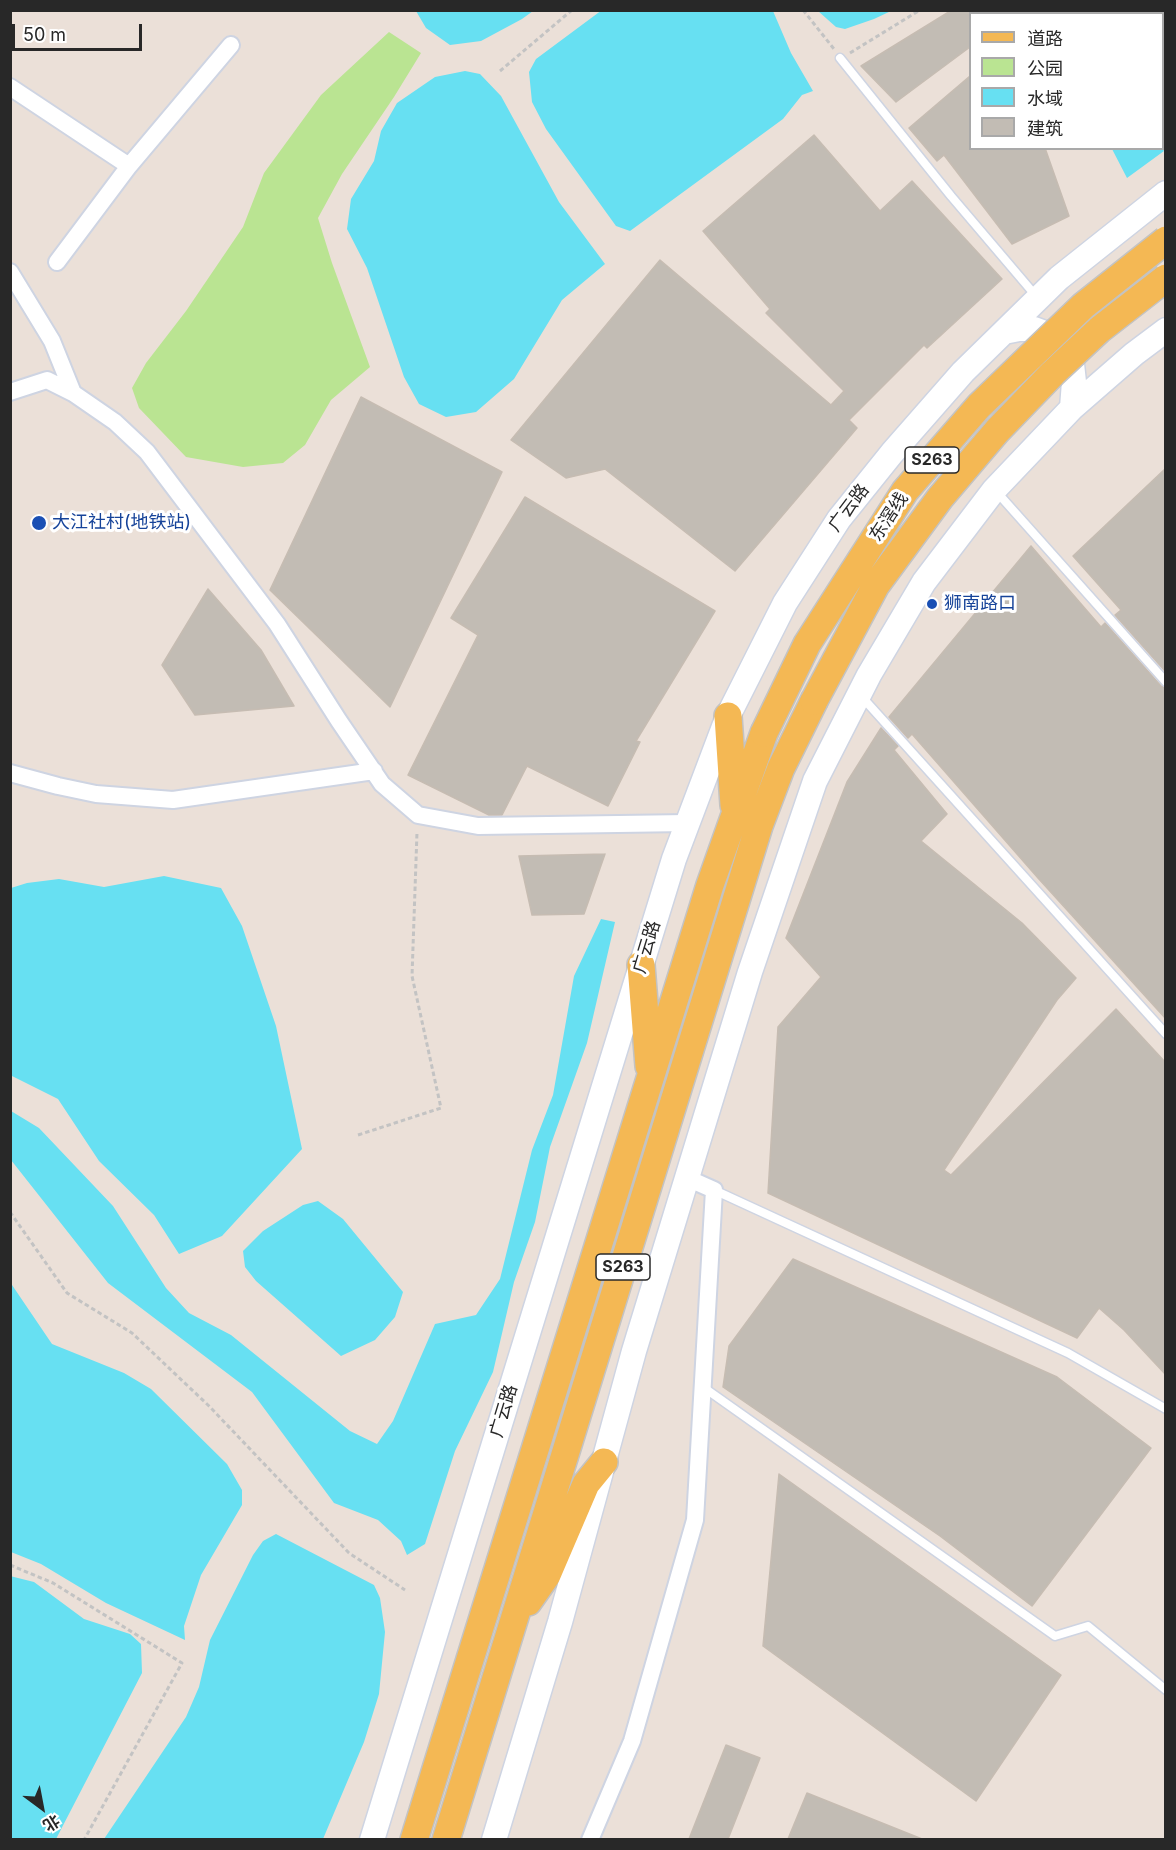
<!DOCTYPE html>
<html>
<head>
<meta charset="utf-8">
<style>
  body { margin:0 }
  #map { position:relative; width:1176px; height:1850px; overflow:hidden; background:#ebe0d8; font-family:Inter,"Noto Sans SC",sans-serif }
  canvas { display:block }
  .frame { position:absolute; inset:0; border:12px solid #282828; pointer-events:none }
  .legend { position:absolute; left:969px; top:12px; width:195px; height:138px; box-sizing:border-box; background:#fff; border:2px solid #a9a9a9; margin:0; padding:8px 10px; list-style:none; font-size:18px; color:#282828 }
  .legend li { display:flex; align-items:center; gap:12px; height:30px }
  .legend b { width:30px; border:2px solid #a9a9a9 }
  .north { position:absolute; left:12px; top:1778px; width:60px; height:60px; -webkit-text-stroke:4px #fff; paint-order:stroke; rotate:148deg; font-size:16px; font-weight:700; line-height:24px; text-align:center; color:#282828 }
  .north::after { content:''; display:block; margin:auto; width:21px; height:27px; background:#282828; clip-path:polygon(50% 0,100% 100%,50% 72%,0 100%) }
  .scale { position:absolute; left:12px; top:24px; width:130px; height:27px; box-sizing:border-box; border:3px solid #282828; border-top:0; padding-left:8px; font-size:18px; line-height:21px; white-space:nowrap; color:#282828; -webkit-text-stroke:4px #fff; paint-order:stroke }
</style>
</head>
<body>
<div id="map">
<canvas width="1176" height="1850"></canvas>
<div class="frame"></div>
<ul class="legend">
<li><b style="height:8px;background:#f4b854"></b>道路</li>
<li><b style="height:16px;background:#bae492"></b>公园</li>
<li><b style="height:16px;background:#67e0f2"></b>水域</li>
<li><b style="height:16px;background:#c2bcb4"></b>建筑</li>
</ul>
<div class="north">北</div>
<div class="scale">50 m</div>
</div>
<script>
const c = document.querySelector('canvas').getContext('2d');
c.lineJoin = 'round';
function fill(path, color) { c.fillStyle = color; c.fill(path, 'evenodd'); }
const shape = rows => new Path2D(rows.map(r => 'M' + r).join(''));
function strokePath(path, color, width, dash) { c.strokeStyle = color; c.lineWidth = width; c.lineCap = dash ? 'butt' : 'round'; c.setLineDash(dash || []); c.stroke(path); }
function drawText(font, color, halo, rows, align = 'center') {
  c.font = font + ' Inter,"Noto Sans SC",sans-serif'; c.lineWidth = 6; c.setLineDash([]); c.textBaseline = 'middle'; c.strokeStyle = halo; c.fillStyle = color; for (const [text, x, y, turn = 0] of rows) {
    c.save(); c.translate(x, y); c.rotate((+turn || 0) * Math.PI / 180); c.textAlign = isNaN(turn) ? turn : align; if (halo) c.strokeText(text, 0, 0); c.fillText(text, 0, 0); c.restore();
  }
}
const green = shape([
  [389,32,421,53,394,97,342,174,318,218,332,263,370,367,331,400,305,445,283,463,243,467,186,457,139,408,132,388,146,363,186,311,243,227,264,173,321,95]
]);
const water = shape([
  [602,10,773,11,791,53,813,91,802,95,783,119,630,231,616,226,546,129,532,102,529,72,536,59],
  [416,11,533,11,522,19,481,41,450,45,426,28],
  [818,11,891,11,874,19,845,29,836,27],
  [1039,11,1094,11,1096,13,1040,13],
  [465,71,480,74,501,96,559,202,605,264,562,300,514,379,476,412,446,417,419,404,404,377,367,268,347,229,351,199,374,161,381,131,397,103,435,77],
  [1162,148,1164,151,1127,178,1112,149],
  [164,876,221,888,242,926,276,1026,302,1149,222,1236,179,1254,154,1215,99,1161,58,1099,10,1075,11,888,27,883,59,879,104,887],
  [601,919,615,922,587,1043,550,1147,535,1222,514,1282,493,1372,455,1451,425,1544,407,1555,401,1541,378,1520,334,1503,252,1392,108,1283,11,1160,11,1111,39,1128,113,1206,166,1288,189,1313,231,1335,350,1431,377,1444,393,1421,435,1324,476,1315,500,1279,532,1150,553,1095,574,976],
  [318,1201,343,1219,403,1292,395,1317,375,1340,341,1356,256,1281,245,1267,243,1251,263,1231,303,1205],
  [10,1282,52,1344,124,1373,151,1389,227,1464,242,1490,242,1505,201,1575,184,1626,185,1640,106,1603,41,1564,11,1552],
  [276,1534,374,1585,380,1598,385,1632,379,1694,364,1742,323,1839,104,1839,186,1717,199,1687,210,1640,253,1555,263,1541],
  [10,1576,34,1582,84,1619,130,1634,141,1644,142,1673,56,1839,11,1839]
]);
const building = shape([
  [952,10,970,10,970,47,896,102,861,66,952,10],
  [970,76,970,148,1045,148,1069,216,1012,244,944,155,937,161,909,128,970,76],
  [814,135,880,211,912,181,1002,279,927,348,924,345,849,420,857,428,735,571,605,469,566,478,511,440,660,260,831,405,844,391,766,313,770,309,703,231,814,135],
  [361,397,502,472,390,707,270,590,361,397],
  [1166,468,1166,672,1115,615,1121,610,1073,556,1166,468],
  [525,497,715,611,636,741,640,742,608,806,527,766,502,815,489,815,408,775,478,635,451,618,525,497],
  [1031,546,1101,627,1105,623,1161,686,1166,688,1166,1019,1038,878,912,734,908,738,889,717,1031,546],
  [208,589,261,650,294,706,195,715,162,665,208,589],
  [881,728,898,746,894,750,947,814,921,841,1022,923,1076,978,1057,1000,944,1170,951,1175,1116,1009,1166,1063,1166,1375,1124,1330,1099,1308,1077,1338,768,1193,778,1027,821,977,786,938,847,782,881,728],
  [605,854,584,914,532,915,519,856,605,854],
  [793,1259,1057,1377,1151,1448,1032,1606,940,1536,723,1387,729,1346,793,1259],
  [779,1474,1061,1675,976,1801,763,1646,779,1474],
  [726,1745,760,1758,728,1839,689,1839,726,1745],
  [807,1793,922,1839,788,1839,807,1793]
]);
const path = shape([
  [803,10,834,49],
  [850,53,920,10],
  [500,71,572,10],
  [358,1135,441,1108,412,976,417,832],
  [10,1212,67,1293,132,1333,209,1406,349,1553,405,1590],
  [10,1565,53,1583,182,1663,84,1840]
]);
const lane = shape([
  [840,58,951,196,1036,296],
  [995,490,1166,682],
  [862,697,1166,1034],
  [714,1190,1068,1353,1166,1409],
  [703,1387,1055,1636,1088,1626,1166,1690]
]);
const street = shape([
  [10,87,129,166],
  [57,262,129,166,231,45],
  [10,272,52,341,73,393],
  [10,392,47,380,73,393,115,422,147,452,277,624,339,721,382,784,418,815,478,826,688,823],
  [10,773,58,786,96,794,173,800,374,771],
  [590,1840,632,1741,695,1520,714,1190,687,1178]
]);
const secondary = shape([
  [1142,10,1143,14],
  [1162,14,1166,19],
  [1162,56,1166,63],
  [1004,332,1019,329,1034,329,1050,335,1065,348,1072,364,1074,382,1072,408],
  [372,1840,674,859,728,716,785,603,839,519,892,453,963,372,1059,278,1166,193],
  [494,1840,560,1622,634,1351,750,972,815,781,869,675,924,582,994,490,1072,408,1134,354,1166,330]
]);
const primary = shape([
  [728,716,734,805],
  [641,965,649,1066],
  [528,1602,547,1575,586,1484,604,1462],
  [414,1840,710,885,764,733],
  [446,1840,759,826,781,768,814,701]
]);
const primaryBridge = shape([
  [814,701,876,585,940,498,997,431,1053,373,1099,330,1166,278],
  [764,733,807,644,905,491,979,406,1083,306,1166,240]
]);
const markers = [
  [39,523,8,"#1a4fb4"],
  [932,604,6,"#1a4fb4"]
];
const shields = [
  [932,460,54],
  [623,1267,54]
];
const shieldNames = [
  ["S263",932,460],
  ["S263",623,1267]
];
const streetNames = [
  ["广云路",849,508,-53],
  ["东滘线",889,517,-57],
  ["广云路",647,947,-73],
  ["广云路",504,1411,-73]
];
const transitNames = [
  ["大江社村(地铁站)",52,523],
  ["狮南路口",944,604]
];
fill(green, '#bae492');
fill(water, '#67e0f2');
fill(building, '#c2bcb4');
strokePath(building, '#c6bcb2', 1.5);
strokePath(lane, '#ced4e2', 11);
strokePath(street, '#ced4e2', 20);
strokePath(secondary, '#ced4e2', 27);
strokePath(primary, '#c3c3c3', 30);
strokePath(path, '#c3c3c3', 3, [4.5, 3]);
strokePath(lane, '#fff', 8);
strokePath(street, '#fff', 16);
strokePath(secondary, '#fff', 24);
strokePath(primary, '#f4b854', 27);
strokePath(primaryBridge, '#c3c3c3', 30, []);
strokePath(primaryBridge, '#f4b854', 27);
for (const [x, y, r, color] of markers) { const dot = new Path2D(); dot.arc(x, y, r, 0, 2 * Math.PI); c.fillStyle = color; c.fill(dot); strokePath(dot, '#fff', 2); }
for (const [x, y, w] of shields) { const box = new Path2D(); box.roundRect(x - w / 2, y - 13, w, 26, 4.5); c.fillStyle = '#fff'; c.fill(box); strokePath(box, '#282828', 1.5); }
drawText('bold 16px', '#282828', null, shieldNames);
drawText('18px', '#282828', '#fff', streetNames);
drawText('18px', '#164399', '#fff', transitNames, 'left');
</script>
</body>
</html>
